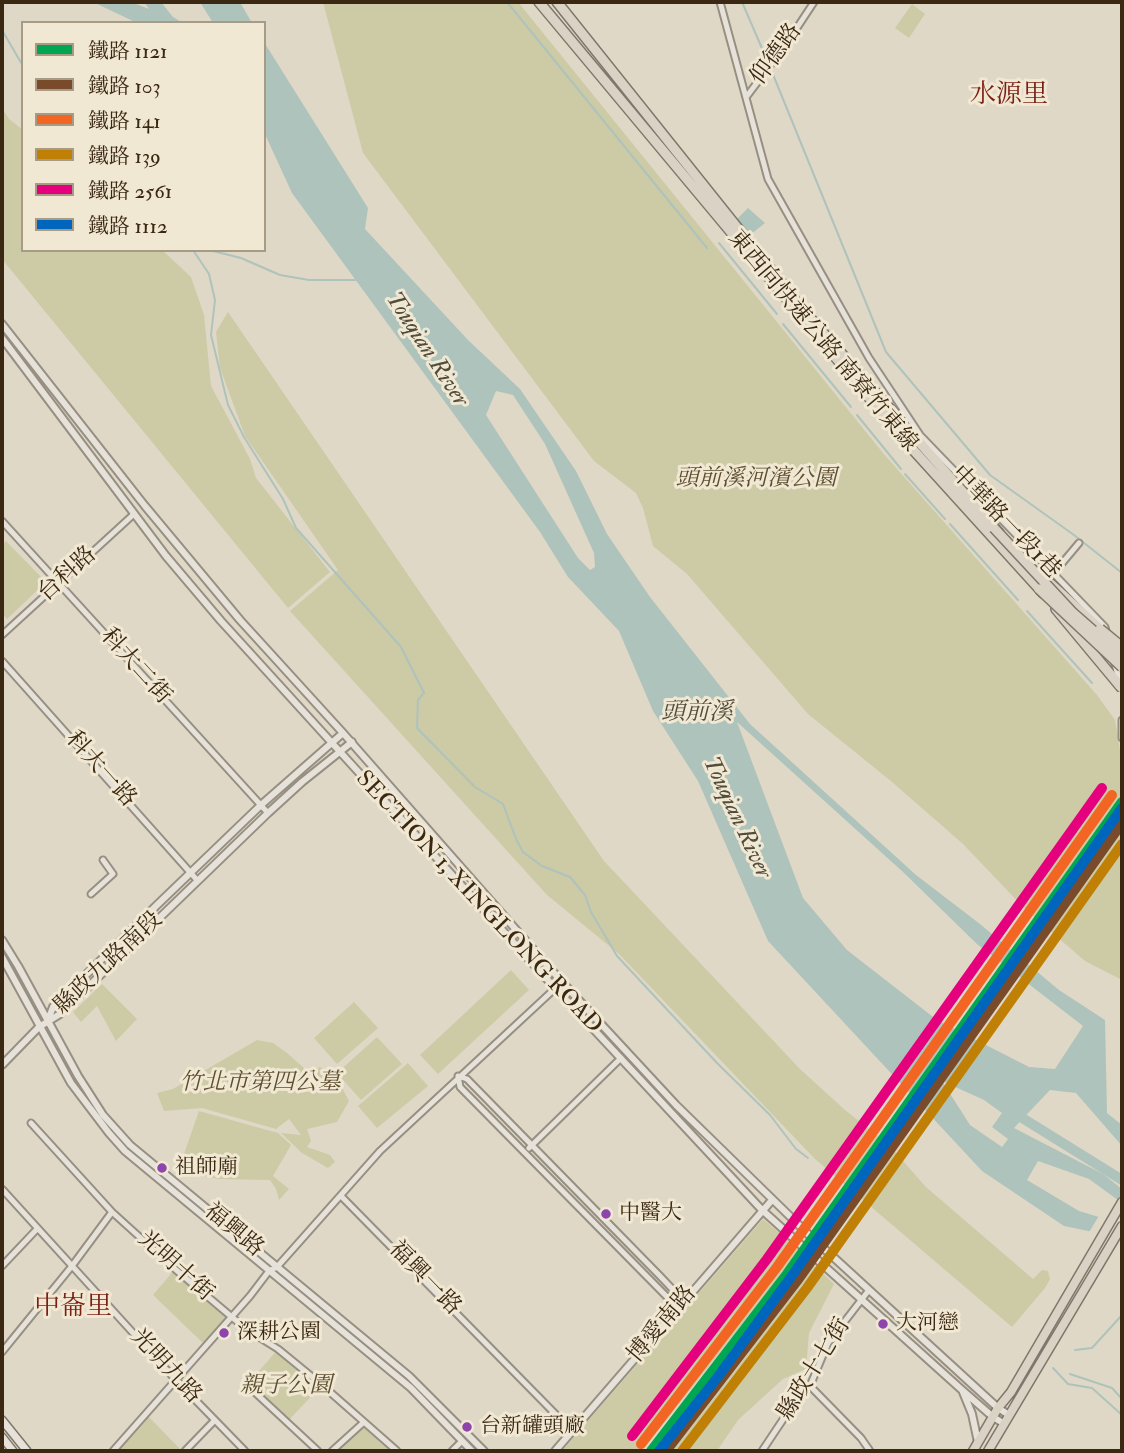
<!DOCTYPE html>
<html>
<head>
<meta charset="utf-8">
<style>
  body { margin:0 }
  #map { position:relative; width:1124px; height:1453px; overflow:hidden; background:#e0d8c6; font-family:"IM FELL Double Pica","Noto Serif TC",serif }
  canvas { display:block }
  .frame { position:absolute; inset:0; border:4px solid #3b2812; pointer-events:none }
  .legend { position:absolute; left:21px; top:21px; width:245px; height:231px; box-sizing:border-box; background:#f1e8d3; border:2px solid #a89b86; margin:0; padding:9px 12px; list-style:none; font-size:21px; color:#3b2812 }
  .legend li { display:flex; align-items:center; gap:14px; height:35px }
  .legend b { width:35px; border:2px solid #a89b86 }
</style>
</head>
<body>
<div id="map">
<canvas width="1124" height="1453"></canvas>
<div class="frame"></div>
<ul class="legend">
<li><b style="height:9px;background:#00a651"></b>鐵路 1121</li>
<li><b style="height:9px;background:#7a4b2a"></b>鐵路 103</li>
<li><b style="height:9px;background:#f26522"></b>鐵路 141</li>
<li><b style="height:9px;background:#bf8005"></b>鐵路 139</li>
<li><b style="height:9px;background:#e5007d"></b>鐵路 2561</li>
<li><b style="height:9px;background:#0065bd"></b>鐵路 1112</li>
</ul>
</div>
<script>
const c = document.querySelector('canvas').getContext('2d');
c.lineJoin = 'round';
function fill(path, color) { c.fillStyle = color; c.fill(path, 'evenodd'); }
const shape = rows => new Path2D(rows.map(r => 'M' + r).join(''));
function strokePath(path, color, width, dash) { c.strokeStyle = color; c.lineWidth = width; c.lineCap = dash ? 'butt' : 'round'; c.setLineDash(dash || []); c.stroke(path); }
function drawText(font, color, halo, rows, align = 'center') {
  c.font = font + ' "IM FELL Double Pica","Noto Serif TC",serif'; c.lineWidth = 6; c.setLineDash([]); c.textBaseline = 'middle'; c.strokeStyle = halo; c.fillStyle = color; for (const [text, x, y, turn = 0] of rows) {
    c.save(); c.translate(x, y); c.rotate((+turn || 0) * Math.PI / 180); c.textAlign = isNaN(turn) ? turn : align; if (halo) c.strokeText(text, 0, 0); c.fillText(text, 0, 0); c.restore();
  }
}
const green = shape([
  [323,2,518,2,883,453,1097,695,1115,720,1122,762,1122,980,1085,961,1027,911,963,844,892,782,808,714,687,574,653,546,643,508,636,493,594,461,363,153],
  [912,4,925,14,909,38,895,28],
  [2,108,9,119,23,130,23,250,162,250,191,277,204,315,211,386,250,459,256,478,330,572,288,608,2,259],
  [228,312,604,861,800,1069,845,1110,888,1144,926,1187,1033,1279,1042,1270,1048,1271,1050,1279,1045,1288,1012,1327,815,1159,619,954,547,895,290,611,338,570,245,436,220,368,216,332],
  [6,541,46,582,7,619,2,613,2,546],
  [511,970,529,990,438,1074,420,1055],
  [102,984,137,1019,116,1041,97,1006,81,1022,73,1012],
  [354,1002,378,1028,337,1064,314,1038],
  [377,1037,402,1064,361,1100,337,1073],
  [257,1040,273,1043,287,1053,304,1068,307,1074,320,1067,336,1077,349,1101,337,1122,307,1129,311,1141,307,1147,330,1155,335,1162,328,1168,302,1153,281,1133,301,1135,289,1119,276,1129,202,1108,164,1111,157,1093,173,1089],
  [408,1063,428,1086,377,1128,358,1106],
  [199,1111,278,1133,291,1145,273,1176,289,1189,279,1200,276,1189,270,1180,219,1179,178,1171],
  [763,1219,800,1251,642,1451,562,1451],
  [810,1261,834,1284,809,1333,806,1369,783,1379,738,1420,717,1451,664,1451],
  [175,1269,231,1316,205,1345,153,1295],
  [278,1349,322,1385,287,1422,247,1385],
  [146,1414,182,1451,113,1451],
  [364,1422,393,1447,388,1451,332,1451]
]);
const water = shape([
  [93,2,131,2,149,9,144,2,161,2,173,17,183,23,137,23],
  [200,2,240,2,252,23,213,23],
  [264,42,368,208,365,229,468,340,520,389,576,471,607,534,650,597,750,724,916,875,980,924,1059,990,1105,1020,1107,1113,1122,1125,1122,1146,1076,1093,1050,1090,1014,1128,1103,1174,1122,1189,1122,1203,1089,1179,1038,1161,1027,1180,1079,1211,1122,1224,1122,1238,1064,1226,982,1171,768,941,698,781,653,711,619,631,568,577,540,532,292,193,264,132],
  [496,391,513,395,545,444,594,553,595,567,590,570,578,558,486,415],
  [737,722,903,872,977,944,1083,1026,1055,1069,1029,1067,937,1020,847,950,803,898],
  [942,1081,984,1100,1002,1113,992,1127,1008,1139,1002,1147,970,1125],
  [748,208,765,223,750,235,737,219]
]);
const pier = shape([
  [959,1028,968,1033,917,1105,909,1097],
  [1100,1214,1122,1220,1122,1242,1088,1234]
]);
const stream = shape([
  [507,2,707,248],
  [742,2,767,60],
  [2,30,23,66],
  [772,72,886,352,990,475,1074,535,1122,573],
  [719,243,777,314],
  [193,250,209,274,215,300,211,335,228,405,244,437,283,499,296,528,401,647,424,693,418,700,417,728,475,787,503,804,516,839,523,852,542,866,570,877,585,895,591,912,617,956,717,1063,770,1115,796,1149,808,1158],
  [209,250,241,258,280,275,309,280,357,280],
  [783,324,851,407],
  [857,415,901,469],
  [905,474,945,519],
  [950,524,1018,600],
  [1027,611,1092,683],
  [1049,917,1112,830],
  [1036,937,1044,926],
  [1075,1350,1092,1348,1122,1315],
  [1053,1368,1068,1384,1092,1388,1122,1415],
  [1070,1374,1112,1388,1122,1399]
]);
const river = shape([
  [1011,1111,1122,1180]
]);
const minor = shape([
  [720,2,768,179,869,358,920,435,1105,627,1106,631],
  [747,96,787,43,814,2],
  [2,521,268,813],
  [1053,574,1079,543],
  [2,635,134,514],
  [2,661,197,880],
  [1114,661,1120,682],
  [1122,720,1122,738],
  [91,894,113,874,103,860],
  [458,1076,460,1087,673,1303,681,1303],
  [458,1076,467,1079,659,1275,679,1296,681,1303],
  [31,1123,112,1212,175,1269,246,1329,278,1349,322,1385,397,1451],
  [529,1148,621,1058],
  [2,1189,175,1379,245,1451],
  [341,1196,573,1432],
  [2,1266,37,1229],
  [2,1352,72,1266,112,1212],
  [247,1385,318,1451],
  [810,1386,861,1438,870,1451],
  [113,1451,250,1296,269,1271,277,1267,380,1151,562,982],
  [185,1451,215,1420],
  [332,1451,364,1422],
  [452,1451,462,1441],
  [762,1451,788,1412,810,1386,828,1343,869,1290]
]);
const tertiary = shape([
  [2,324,145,506,240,620,343,733,562,982,676,1105,807,1233,998,1408,1009,1415],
  [2,338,166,556,221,621,545,977,762,1210,962,1390,993,1417,1003,1423],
  [2,940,18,966,78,1076,103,1115,130,1145,409,1376,484,1451],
  [2,957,71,1083,109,1133,125,1151,411,1388,472,1451],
  [48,1020,53,1007,157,905,261,805,343,733],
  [2,1065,39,1027,60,1014,268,813,302,782,352,742],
  [963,1392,972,1414,978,1442],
  [555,1451,772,1200]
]);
const secondary = shape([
  [2,1420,27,1451],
  [2,1437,13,1451]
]);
const primary = shape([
  [973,1451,998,1408,1011,1392,1122,1202],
  [988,1451,1122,1226]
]);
const trunk = shape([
  [539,2,907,443,1043,593],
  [557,2,804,311,999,533],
  [1051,584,1100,629],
  [1056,609,1120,686]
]);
const trunkBridge = shape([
  [994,528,1073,613,1122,656],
  [1039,589,1122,667],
  [1100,629,1122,647],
  [1120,686,1122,688]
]);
const rail1 = shape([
  [651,1451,787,1274,1122,802]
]);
const rail2 = shape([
  [666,1451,797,1281,1122,823]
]);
const rail3 = shape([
  [641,1444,777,1267,1112,795]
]);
const rail4 = shape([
  [682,1451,807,1288,1122,844]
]);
const rail5 = shape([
  [632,1436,767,1259,1102,788]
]);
const rail6 = shape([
  [659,1451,717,1378,791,1277,1122,808]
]);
const markers = [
  [162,1168,6,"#8e44ad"],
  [606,1214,6,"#8e44ad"],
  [883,1324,6,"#8e44ad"],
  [224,1333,6,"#8e44ad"],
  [467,1427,6,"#8e44ad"]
];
const busNames = [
  ["祖師廟",175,1168],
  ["中醫大",619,1214],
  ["大河戀",896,1324],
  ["深耕公園",237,1333],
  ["台新罐頭廠",480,1427]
];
const streetNames = [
  ["仰德路",777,55,-54],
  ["東西向快速公路 南寮竹東線",822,342,50],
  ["中華路一段1巷",1005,523,46],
  ["台科路",68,575,-42],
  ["科大二街",135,667,48],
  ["科大一路",100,770,48],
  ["SECTION 1, XINGLONG ROAD",478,903,47],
  ["縣政九路南段",109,964,-43],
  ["福興路",233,1231,40],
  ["光明十街",175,1267,42],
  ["福興一路",424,1279,46],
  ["博愛南路",663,1325,-50],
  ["光明九路",165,1367,47],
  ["縣政十七街",815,1370,-58]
];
const parkNames = [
  ["頭前溪河濱公園",756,480],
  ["竹北市第四公墓",260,1084],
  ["親子公園",286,1387]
];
const waterNames = [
  ["Touqian River",426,350,57],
  ["頭前溪",697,714],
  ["Touqian River",736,818,65]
];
const quarterNames = [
  ["水源里",1009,96],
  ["中崙里",73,1308]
];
fill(green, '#cdcaa6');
fill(water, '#aec3bc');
fill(pier, '#e0d8c6');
strokePath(stream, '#aec3bc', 2);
strokePath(river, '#aec3bc', 10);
strokePath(minor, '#968f82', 9);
strokePath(tertiary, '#968f82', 10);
strokePath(secondary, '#7e776a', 10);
strokePath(primary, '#7e776a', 11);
strokePath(trunk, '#7e776a', 12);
strokePath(minor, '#e6e2da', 5);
strokePath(tertiary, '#e6e2da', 6);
strokePath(secondary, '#e6e2da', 7);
strokePath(primary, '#dad2c4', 8);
strokePath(trunk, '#dad2c4', 9);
strokePath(trunkBridge, '#7e776a', 12, []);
strokePath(trunkBridge, '#dad2c4', 9);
strokePath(rail1, '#00a651', 10);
strokePath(rail2, '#7a4b2a', 10);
strokePath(rail3, '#f26522', 10);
strokePath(rail4, '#bf8005', 10);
strokePath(rail5, '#e5007d', 10);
strokePath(rail6, '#0065bd', 10);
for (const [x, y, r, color] of markers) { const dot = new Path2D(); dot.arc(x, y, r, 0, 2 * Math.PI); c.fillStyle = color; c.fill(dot); strokePath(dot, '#f1e8d3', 2.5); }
drawText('21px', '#3b2812', '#f1e8d3', busNames, 'left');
drawText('23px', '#3b2812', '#f1e8d3', streetNames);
drawText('italic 23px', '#5c4e30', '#f1e8d3', parkNames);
drawText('italic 24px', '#524c3b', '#f1e8d3', waterNames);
drawText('26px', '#7a1f14', '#f1e8d3', quarterNames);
</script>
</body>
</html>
